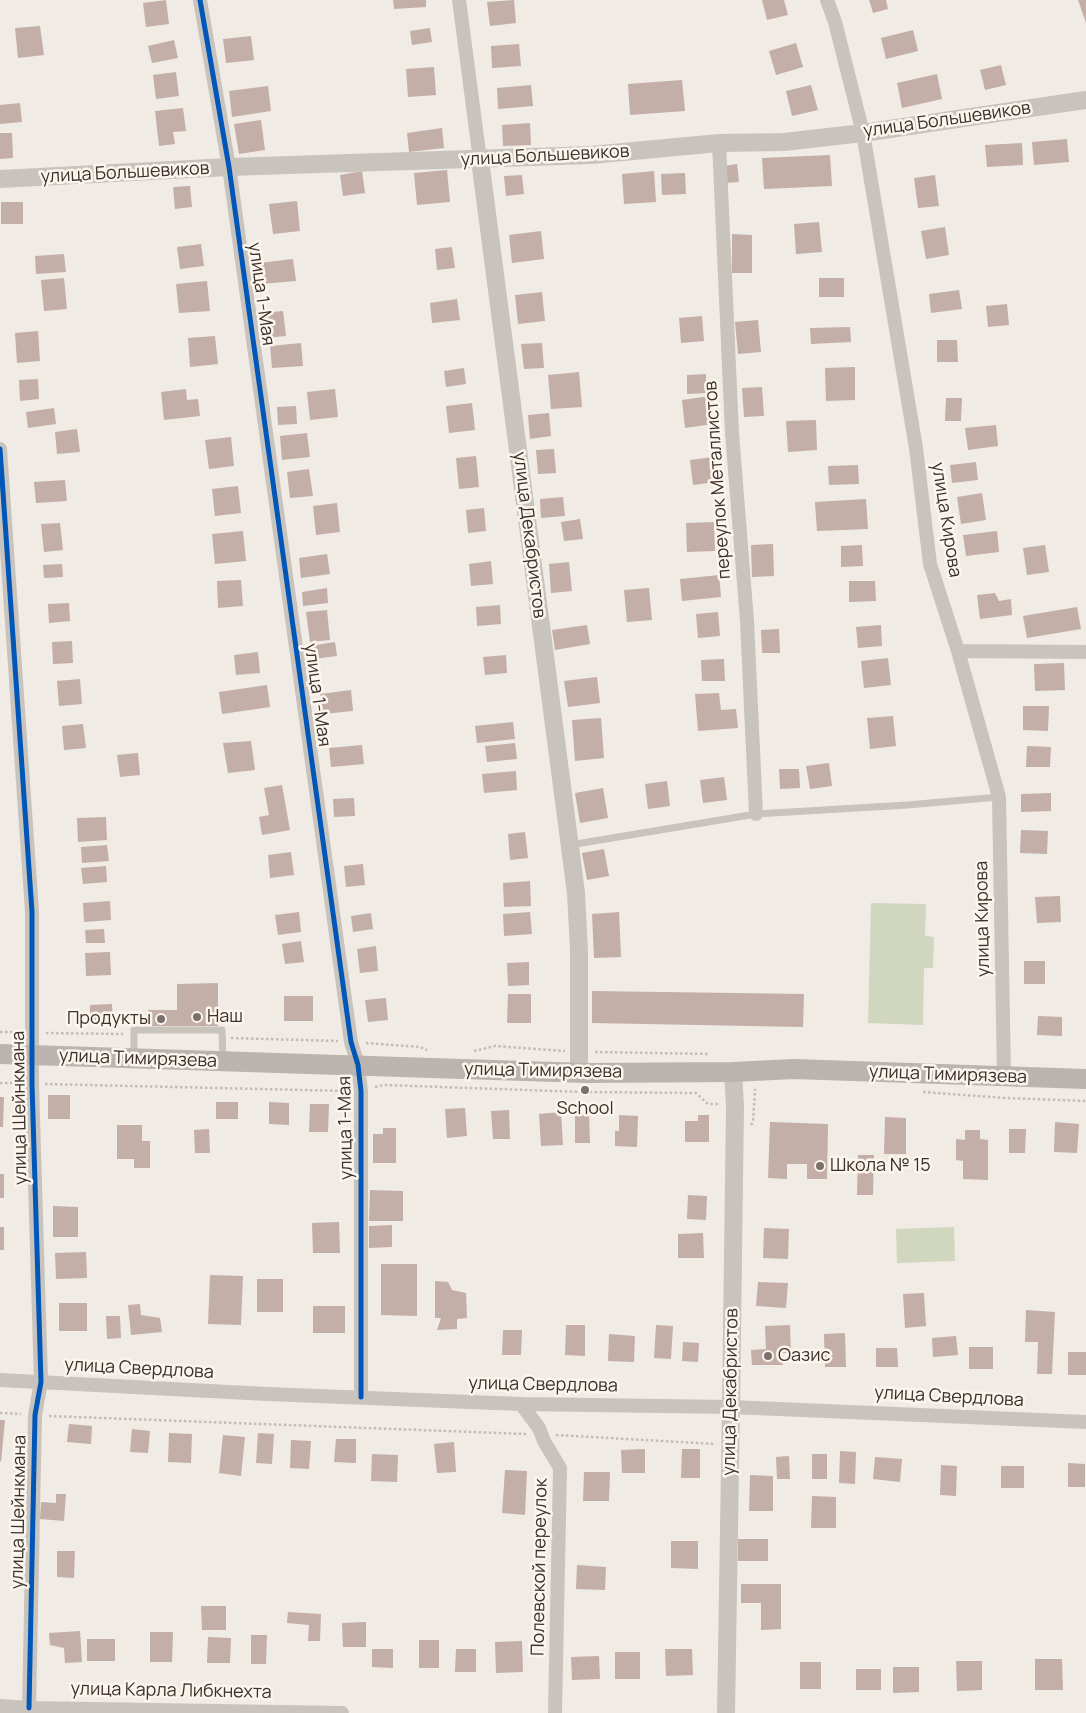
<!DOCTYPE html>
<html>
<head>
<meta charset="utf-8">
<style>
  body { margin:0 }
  canvas { display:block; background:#f0ebe5 }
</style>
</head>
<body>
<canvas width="1086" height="1713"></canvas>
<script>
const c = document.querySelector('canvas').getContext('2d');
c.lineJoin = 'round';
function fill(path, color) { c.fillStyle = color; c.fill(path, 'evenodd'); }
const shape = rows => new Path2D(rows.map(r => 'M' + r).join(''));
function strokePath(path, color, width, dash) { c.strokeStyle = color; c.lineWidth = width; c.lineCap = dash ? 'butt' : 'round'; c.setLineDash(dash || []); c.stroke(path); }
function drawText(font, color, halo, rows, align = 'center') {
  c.font = font + ' Manrope,sans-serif'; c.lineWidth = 5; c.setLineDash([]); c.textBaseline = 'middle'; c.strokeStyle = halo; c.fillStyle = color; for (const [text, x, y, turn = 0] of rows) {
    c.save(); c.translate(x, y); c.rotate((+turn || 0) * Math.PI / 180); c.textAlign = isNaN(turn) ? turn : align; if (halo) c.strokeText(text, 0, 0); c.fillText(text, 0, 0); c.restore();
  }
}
const green = shape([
  [871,903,926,904,925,936,934,937,933,968,924,968,923,1025,868,1023],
  [954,1227,955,1261,897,1263,896,1229]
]);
const building = shape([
  [166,0,169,24,146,27,143,3],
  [393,0,426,0,426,7,394,9],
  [514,0,516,23,490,26,487,2],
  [762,0,784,0,788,15,767,20],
  [869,0,886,0,888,9,873,13],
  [1078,0,1086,0,1086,23],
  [40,26,44,55,18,58,15,28],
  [430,28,432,42,412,45,410,31],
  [913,30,918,51,886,59,881,38],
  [251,36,254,60,226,63,223,39],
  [174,40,178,58,152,63,148,46],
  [796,43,803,67,776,75,769,51],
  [519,44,521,66,492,68,491,46],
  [1001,65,1006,85,985,90,980,70],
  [434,67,436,95,408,97,406,69],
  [176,72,179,96,156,99,153,75],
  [937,74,942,99,902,108,897,83],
  [682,80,685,111,630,115,628,84],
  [531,85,533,106,498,109,497,88],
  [811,85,818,110,792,116,786,91],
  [268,86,271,111,232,117,229,91],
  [20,103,22,122,0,124,0,105],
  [183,108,186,131,173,132,175,144,159,146,155,111],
  [261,120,265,150,239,154,234,124],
  [530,123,531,145,503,146,502,125],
  [442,128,444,148,409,152,407,133],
  [0,133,12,133,13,158,0,159],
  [1067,139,1069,162,1034,165,1032,142],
  [1022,143,1023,165,987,167,985,145],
  [830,155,832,186,764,189,762,158],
  [737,164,739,182,725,183,723,166],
  [447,170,450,202,417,205,414,173],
  [362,171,365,193,343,196,340,175],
  [654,171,656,202,624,204,622,174],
  [685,173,686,194,662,195,661,174],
  [522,175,524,194,506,196,504,176],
  [935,175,939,206,918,208,914,178],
  [190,186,192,207,175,209,173,187],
  [297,201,300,231,273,234,269,204],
  [1,202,23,202,23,224,1,224],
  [819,222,822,252,796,254,794,224],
  [945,227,949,255,926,259,921,231],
  [541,231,544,259,512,263,509,235],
  [732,234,752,235,752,273,732,273],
  [201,244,204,266,180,269,177,247],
  [452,247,455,268,437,270,435,249],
  [64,254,66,272,36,274,35,256],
  [293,259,296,281,261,284,259,263],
  [64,278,67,309,44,311,41,280],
  [819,278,844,278,844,297,819,297],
  [207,281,210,311,179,313,176,284],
  [959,290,962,309,931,313,929,294],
  [542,292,545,321,518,324,515,295],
  [457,299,460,320,432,323,430,303],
  [1007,304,1009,325,988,327,986,306],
  [283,311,286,336,265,338,263,313],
  [702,316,704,341,681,343,679,318],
  [758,320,761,352,738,354,735,322],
  [850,327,851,342,811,344,810,328],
  [38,331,40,361,17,363,15,333],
  [215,336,218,364,190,367,188,338],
  [937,340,957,340,958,362,937,362],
  [301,343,303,366,272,368,270,346],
  [542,343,544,368,524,369,521,344],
  [855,367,855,400,826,401,825,368],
  [464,368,466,384,446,387,444,371],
  [579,372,582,407,551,409,548,375],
  [706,374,706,393,687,394,687,375],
  [38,379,39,399,20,401,19,380],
  [762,387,764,416,744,417,742,388],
  [186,389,187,400,198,399,200,416,164,420,161,392],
  [335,389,338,417,310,420,307,392],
  [710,396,713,424,685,428,682,400],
  [946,398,962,398,961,421,945,421],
  [472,403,475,430,449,433,446,406],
  [296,406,297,424,278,425,277,407],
  [54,408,56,424,28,428,26,412],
  [549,413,551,436,530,439,528,415],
  [816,420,817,450,788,452,786,421],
  [996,425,998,446,968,450,965,428],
  [77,429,80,452,57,454,55,432],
  [307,433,310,457,282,460,280,436],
  [231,437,234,466,209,469,205,440],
  [554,449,556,473,538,474,536,450],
  [476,456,479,487,459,489,456,458],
  [713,457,716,482,693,485,690,460],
  [976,462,978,480,952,483,950,465],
  [858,465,859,484,829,485,828,466],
  [309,469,313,496,290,498,287,472],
  [65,480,67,501,36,503,34,482],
  [238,486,241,513,215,516,212,489],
  [982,493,986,520,961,524,957,497],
  [563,497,565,516,541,518,540,499],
  [866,499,868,529,817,531,815,502],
  [337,503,340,532,316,535,313,506],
  [484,508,486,531,468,533,466,510],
  [580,519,583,539,564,541,561,522],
  [714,522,715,551,687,552,686,523],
  [60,523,63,550,44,552,41,524],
  [243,531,246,561,215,564,212,534],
  [997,531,999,552,966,556,963,535],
  [773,544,774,576,752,577,751,545],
  [862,545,863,566,841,567,841,546],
  [1045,545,1049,572,1027,575,1023,548],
  [327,554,330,574,301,578,299,558],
  [491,561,493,584,471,586,469,564],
  [569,562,572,591,551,593,549,564],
  [62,564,63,577,44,578,43,565],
  [719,575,721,597,682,601,680,579],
  [241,580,243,606,218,608,217,581],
  [849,581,875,581,876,601,849,602],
  [327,588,328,603,303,606,302,592],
  [649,588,652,620,627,622,624,590],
  [995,593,999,601,1011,599,1012,615,980,619,977,595],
  [69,603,70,621,49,623,48,604],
  [500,605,501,624,477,626,476,607],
  [1077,607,1081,629,1027,638,1023,616],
  [327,610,330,640,310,642,306,612],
  [718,612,720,636,698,638,696,614],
  [587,625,590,644,555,650,552,630],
  [881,625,882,646,858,648,856,627],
  [779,629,780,653,762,653,761,630],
  [72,641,73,663,53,664,52,642],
  [335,642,337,656,313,659,310,646],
  [258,652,260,673,236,675,234,655],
  [506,655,507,673,485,675,483,657],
  [888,658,891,685,864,688,861,661],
  [724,659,725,681,702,681,701,660],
  [1064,663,1065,690,1035,691,1034,664],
  [597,677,600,703,568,707,564,681],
  [80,679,82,704,59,706,57,681],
  [267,685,270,707,222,714,219,692],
  [351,690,353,711,323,714,320,694],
  [719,693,721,710,736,709,738,728,698,731,695,694],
  [1023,706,1049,706,1048,731,1023,730],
  [893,716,896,746,870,749,867,718],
  [601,718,604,758,575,761,572,720],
  [513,722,515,739,477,743,475,726],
  [83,724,86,748,64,750,62,726],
  [251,741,255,770,228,773,223,743],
  [515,743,517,759,487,762,485,746],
  [362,745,364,764,331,767,329,748],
  [1027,746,1051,747,1050,767,1026,767],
  [138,753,140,775,120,777,117,755],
  [829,763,832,786,810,789,806,766],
  [779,769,799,769,800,788,780,789],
  [516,771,517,790,484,793,482,774],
  [724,777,727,800,703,803,700,780],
  [667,781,670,806,648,809,645,784],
  [282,785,290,830,262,835,259,817,269,815,264,788],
  [603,788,608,818,580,823,575,793],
  [1051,793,1051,811,1021,812,1021,794],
  [354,798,355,816,334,817,333,799],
  [106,817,107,840,78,842,77,818],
  [1021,830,1048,831,1047,854,1020,853],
  [525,832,528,858,510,860,508,834],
  [107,845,109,861,82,863,81,847],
  [604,849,609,876,587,880,582,853],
  [291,852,294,875,270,878,268,855],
  [363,864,365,885,346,887,344,866],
  [106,866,107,882,83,884,81,868],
  [530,881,531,906,504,907,503,883],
  [1060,896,1061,922,1037,923,1035,897],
  [110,901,111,920,84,922,83,903],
  [299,912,301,932,278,935,275,915],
  [530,912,532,934,504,936,503,914],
  [619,912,621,957,594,958,592,914],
  [371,913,373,929,353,932,351,916],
  [104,929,105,943,86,943,85,930],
  [301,941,304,962,285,964,282,944],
  [376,946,378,971,360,973,357,949],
  [110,952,111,975,86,976,85,953],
  [1024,961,1045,961,1045,984,1024,984],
  [529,962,529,985,508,986,507,963],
  [218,983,218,1026,149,1026,148,1010,177,1010,177,984],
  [592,991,804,994,803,1027,592,1023],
  [508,994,531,994,531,1023,507,1023],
  [284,996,313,996,313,1021,284,1021],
  [386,998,388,1020,368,1022,365,1000],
  [112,1004,113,1024,90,1025,90,1005],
  [1038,1016,1062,1017,1062,1036,1037,1035],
  [48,1095,70,1095,70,1119,48,1119],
  [0,1097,4,1097,3,1127,0,1127],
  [216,1102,238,1102,238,1119,216,1119],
  [269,1102,289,1103,289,1125,269,1124],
  [310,1104,329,1104,328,1132,309,1132],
  [465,1108,467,1136,447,1138,445,1109],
  [509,1110,510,1139,493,1139,491,1111],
  [561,1112,563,1145,541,1146,539,1114],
  [575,1115,589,1115,590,1143,575,1143],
  [619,1115,638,1116,637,1147,615,1146,615,1131,619,1131],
  [698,1115,709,1115,709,1142,685,1142,685,1121,698,1121],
  [885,1117,906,1118,906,1154,884,1154],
  [770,1122,828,1124,827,1179,807,1179,807,1164,787,1164,787,1179,768,1178],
  [1055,1122,1079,1124,1077,1153,1054,1152],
  [117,1125,142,1125,142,1141,150,1141,150,1168,134,1168,134,1159,117,1159],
  [383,1128,396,1128,396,1163,373,1163,373,1134,383,1134],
  [209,1129,210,1153,195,1153,194,1130],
  [1009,1129,1026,1129,1025,1153,1009,1153],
  [965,1130,980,1130,980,1139,988,1140,988,1180,963,1179,963,1161,956,1160,956,1139,965,1140],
  [858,1155,874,1155,873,1195,857,1195],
  [0,1174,4,1174,4,1198,0,1198],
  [370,1190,403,1191,403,1221,369,1221],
  [688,1195,707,1196,706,1220,687,1219],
  [53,1206,78,1207,78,1237,53,1237],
  [339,1222,340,1253,313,1253,312,1223],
  [392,1225,392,1247,369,1248,369,1226],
  [0,1227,4,1227,4,1250,0,1250],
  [764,1228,789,1229,788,1259,763,1258],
  [703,1233,704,1258,678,1258,678,1234],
  [86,1252,87,1278,56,1279,55,1253],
  [381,1264,417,1264,417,1316,381,1315],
  [210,1275,243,1276,241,1325,208,1324],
  [257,1279,283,1279,283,1312,257,1312],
  [435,1281,448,1282,452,1290,466,1293,467,1318,457,1319,457,1329,437,1330,441,1318,435,1318],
  [758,1282,788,1283,786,1308,756,1306],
  [924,1293,926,1326,905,1328,903,1294],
  [59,1303,87,1303,87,1331,59,1331],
  [140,1304,141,1315,160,1318,162,1332,131,1335,128,1305],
  [313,1306,345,1306,345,1333,313,1333],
  [1026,1310,1055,1312,1052,1374,1037,1374,1038,1342,1025,1342],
  [106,1316,120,1316,121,1338,107,1339],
  [566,1325,585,1325,585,1356,565,1355],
  [656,1325,673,1326,671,1359,654,1358],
  [790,1325,791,1353,782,1353,783,1365,752,1365,751,1350,766,1349,765,1326],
  [503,1330,522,1330,521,1355,502,1355],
  [845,1333,846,1367,825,1367,824,1334],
  [609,1334,635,1336,634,1362,608,1361],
  [956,1336,958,1355,933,1357,932,1338],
  [683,1342,699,1343,698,1362,682,1361],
  [969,1347,993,1347,993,1369,969,1369],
  [876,1348,897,1348,898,1367,876,1367],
  [1068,1352,1086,1352,1086,1375,1068,1375],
  [0,1420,5,1420,1,1462,0,1461],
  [69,1424,92,1426,91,1444,67,1442],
  [132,1429,150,1431,148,1453,130,1452],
  [169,1433,192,1434,191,1463,168,1462],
  [258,1433,274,1434,272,1464,256,1463],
  [223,1435,245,1437,241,1476,219,1473],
  [336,1439,356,1439,356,1463,334,1462],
  [291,1440,311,1441,309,1469,290,1468],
  [454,1442,456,1472,437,1473,434,1444],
  [645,1449,645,1473,622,1473,621,1450],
  [682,1449,700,1449,700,1478,681,1478],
  [840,1451,856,1452,855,1484,839,1483],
  [372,1454,398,1455,397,1482,371,1481],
  [812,1454,827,1454,827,1479,812,1479],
  [789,1456,790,1479,777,1479,776,1457],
  [875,1457,902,1459,900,1482,873,1479],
  [1068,1463,1085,1464,1085,1487,1068,1487],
  [941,1465,957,1466,956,1496,940,1495],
  [1001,1466,1024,1466,1024,1488,1001,1488],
  [505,1470,527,1471,525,1515,502,1513],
  [584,1472,610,1472,609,1501,583,1501],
  [750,1475,773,1476,773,1511,749,1511],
  [56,1494,66,1494,64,1521,40,1519,41,1502,56,1503],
  [812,1496,836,1497,836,1528,811,1528],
  [738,1539,768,1539,768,1561,738,1561],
  [671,1541,698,1541,698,1569,671,1568],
  [57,1551,75,1551,74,1578,57,1577],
  [577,1565,606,1567,605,1590,576,1589],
  [741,1584,781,1584,781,1629,761,1630,761,1603,741,1603],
  [201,1606,226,1606,226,1630,202,1630],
  [288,1612,321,1614,320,1641,308,1641,309,1625,287,1623],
  [366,1622,366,1647,343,1647,342,1623],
  [80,1631,82,1662,65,1663,64,1648,50,1645,49,1633],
  [150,1632,173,1632,172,1662,150,1662],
  [251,1635,267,1635,266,1664,251,1664],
  [208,1637,231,1638,230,1663,207,1663],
  [87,1639,115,1639,115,1661,87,1661],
  [419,1640,439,1640,439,1668,419,1668],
  [522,1641,523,1672,496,1673,495,1642],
  [372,1649,393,1649,393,1668,372,1667],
  [456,1649,476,1649,476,1672,455,1672],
  [665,1649,692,1649,693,1675,666,1676],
  [615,1652,640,1652,640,1679,615,1679],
  [599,1656,600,1679,572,1680,571,1657],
  [1035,1659,1062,1659,1063,1690,1035,1690],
  [956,1661,982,1661,982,1690,957,1691],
  [800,1662,821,1662,821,1689,800,1689],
  [893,1667,919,1667,919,1692,893,1693],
  [856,1669,881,1669,881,1690,856,1690]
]);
const path = shape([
  [0,1032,18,1032],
  [46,1033,123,1034],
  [231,1038,338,1041],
  [366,1043,420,1047,427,1050],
  [474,1051,495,1046,565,1051],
  [595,1052,710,1054],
  [0,1083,20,1083],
  [45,1084,347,1091],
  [375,1087,384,1085,583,1092,696,1093,708,1104,720,1104],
  [923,1092,1005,1098,1086,1101],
  [751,1125,753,1122,755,1089],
  [0,1413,21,1414],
  [49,1416,526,1434],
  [556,1435,715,1444]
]);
const service = shape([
  [570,845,756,814,907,805,999,797],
  [134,1057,134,1030,222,1030,223,1059]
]);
const minor = shape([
  [200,0,229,167,351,1042,358,1065,361,1091,361,1397],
  [459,0,480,160],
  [827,0,835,22,863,133,916,448,930,564,958,651,999,797,1004,1076],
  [719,143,732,433,747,621,756,814],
  [0,449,32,912,32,1084,41,1382,35,1415,29,1708],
  [958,651,1086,652],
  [0,1380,267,1394,521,1404,731,1407,1086,1422],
  [521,1404,539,1428,544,1441,560,1468,555,1713],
  [0,1706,29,1708,342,1713]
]);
const tertiary = shape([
  [480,160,576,893,579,950,579,1072],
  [0,179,229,167,591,155,719,143,784,142,863,133,1086,100],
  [726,1713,731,1407,735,1105,733,1072]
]);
const secondary = shape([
  [0,1054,586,1073,733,1072,794,1069,1086,1079]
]);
const cycleway = shape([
  [200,0,229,167,351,1042,358,1065,361,1091,361,1397],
  [0,449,32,912,32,1084,41,1382,35,1415,29,1708]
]);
const markers = [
  [197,1017,5,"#7a716c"],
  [161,1019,5,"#7a716c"],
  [585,1090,5,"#7a716c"],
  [820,1166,5,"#7a716c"],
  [768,1356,5,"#7a716c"]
];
const streetNames = [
  ["улица Большевиков",947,120,-8],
  ["улица Большевиков",545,156,-3],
  ["улица Большевиков",125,173,-3],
  ["улица 1-Мая",261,294,82],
  ["переулок Металлистов",718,480,-94],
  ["улица Кирова",946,520,81],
  ["улица Декабристов",529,535,83],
  ["улица 1-Мая",317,695,82],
  ["улица Кирова",983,919,-91],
  ["улица Тимирязева",138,1059,2],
  ["улица Тимирязева",543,1071,1],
  ["улица Тимирязева",948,1075,2],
  ["улица Шейнкмана",20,1108,-91],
  ["улица 1-Мая",346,1128,-91],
  ["улица Свердлова",139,1369,3],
  ["улица Свердлова",543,1385,1],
  ["улица Декабристов",731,1392,-89],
  ["улица Свердлова",949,1397,3],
  ["улица Шейнкмана",19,1512,-89],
  ["Полевской переулок",540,1567,-89],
  ["улица Карла Либкнехта",171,1691,1]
];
const poiNames = [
  ["Наш",207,1017],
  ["Продукты",151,1019,"right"],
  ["School",585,1109,"center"],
  ["Школа № 15",830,1166],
  ["Оазис",778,1356]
];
fill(green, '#d1d6bf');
fill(building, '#c3afa7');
strokePath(path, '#c2bbb6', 2.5, [2.5, 2.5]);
strokePath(service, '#c9c3be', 7);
strokePath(minor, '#c9c3be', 14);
strokePath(tertiary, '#c9c3be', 18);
strokePath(secondary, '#bab3ae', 20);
strokePath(cycleway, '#0057b8', 5);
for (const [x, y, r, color] of markers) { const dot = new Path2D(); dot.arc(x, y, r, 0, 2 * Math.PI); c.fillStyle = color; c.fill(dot); strokePath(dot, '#fbf5ee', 2); }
drawText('18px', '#3b302b', '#fbf5ee', streetNames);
drawText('18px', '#3b302b', '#fbf5ee', poiNames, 'left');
</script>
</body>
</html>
